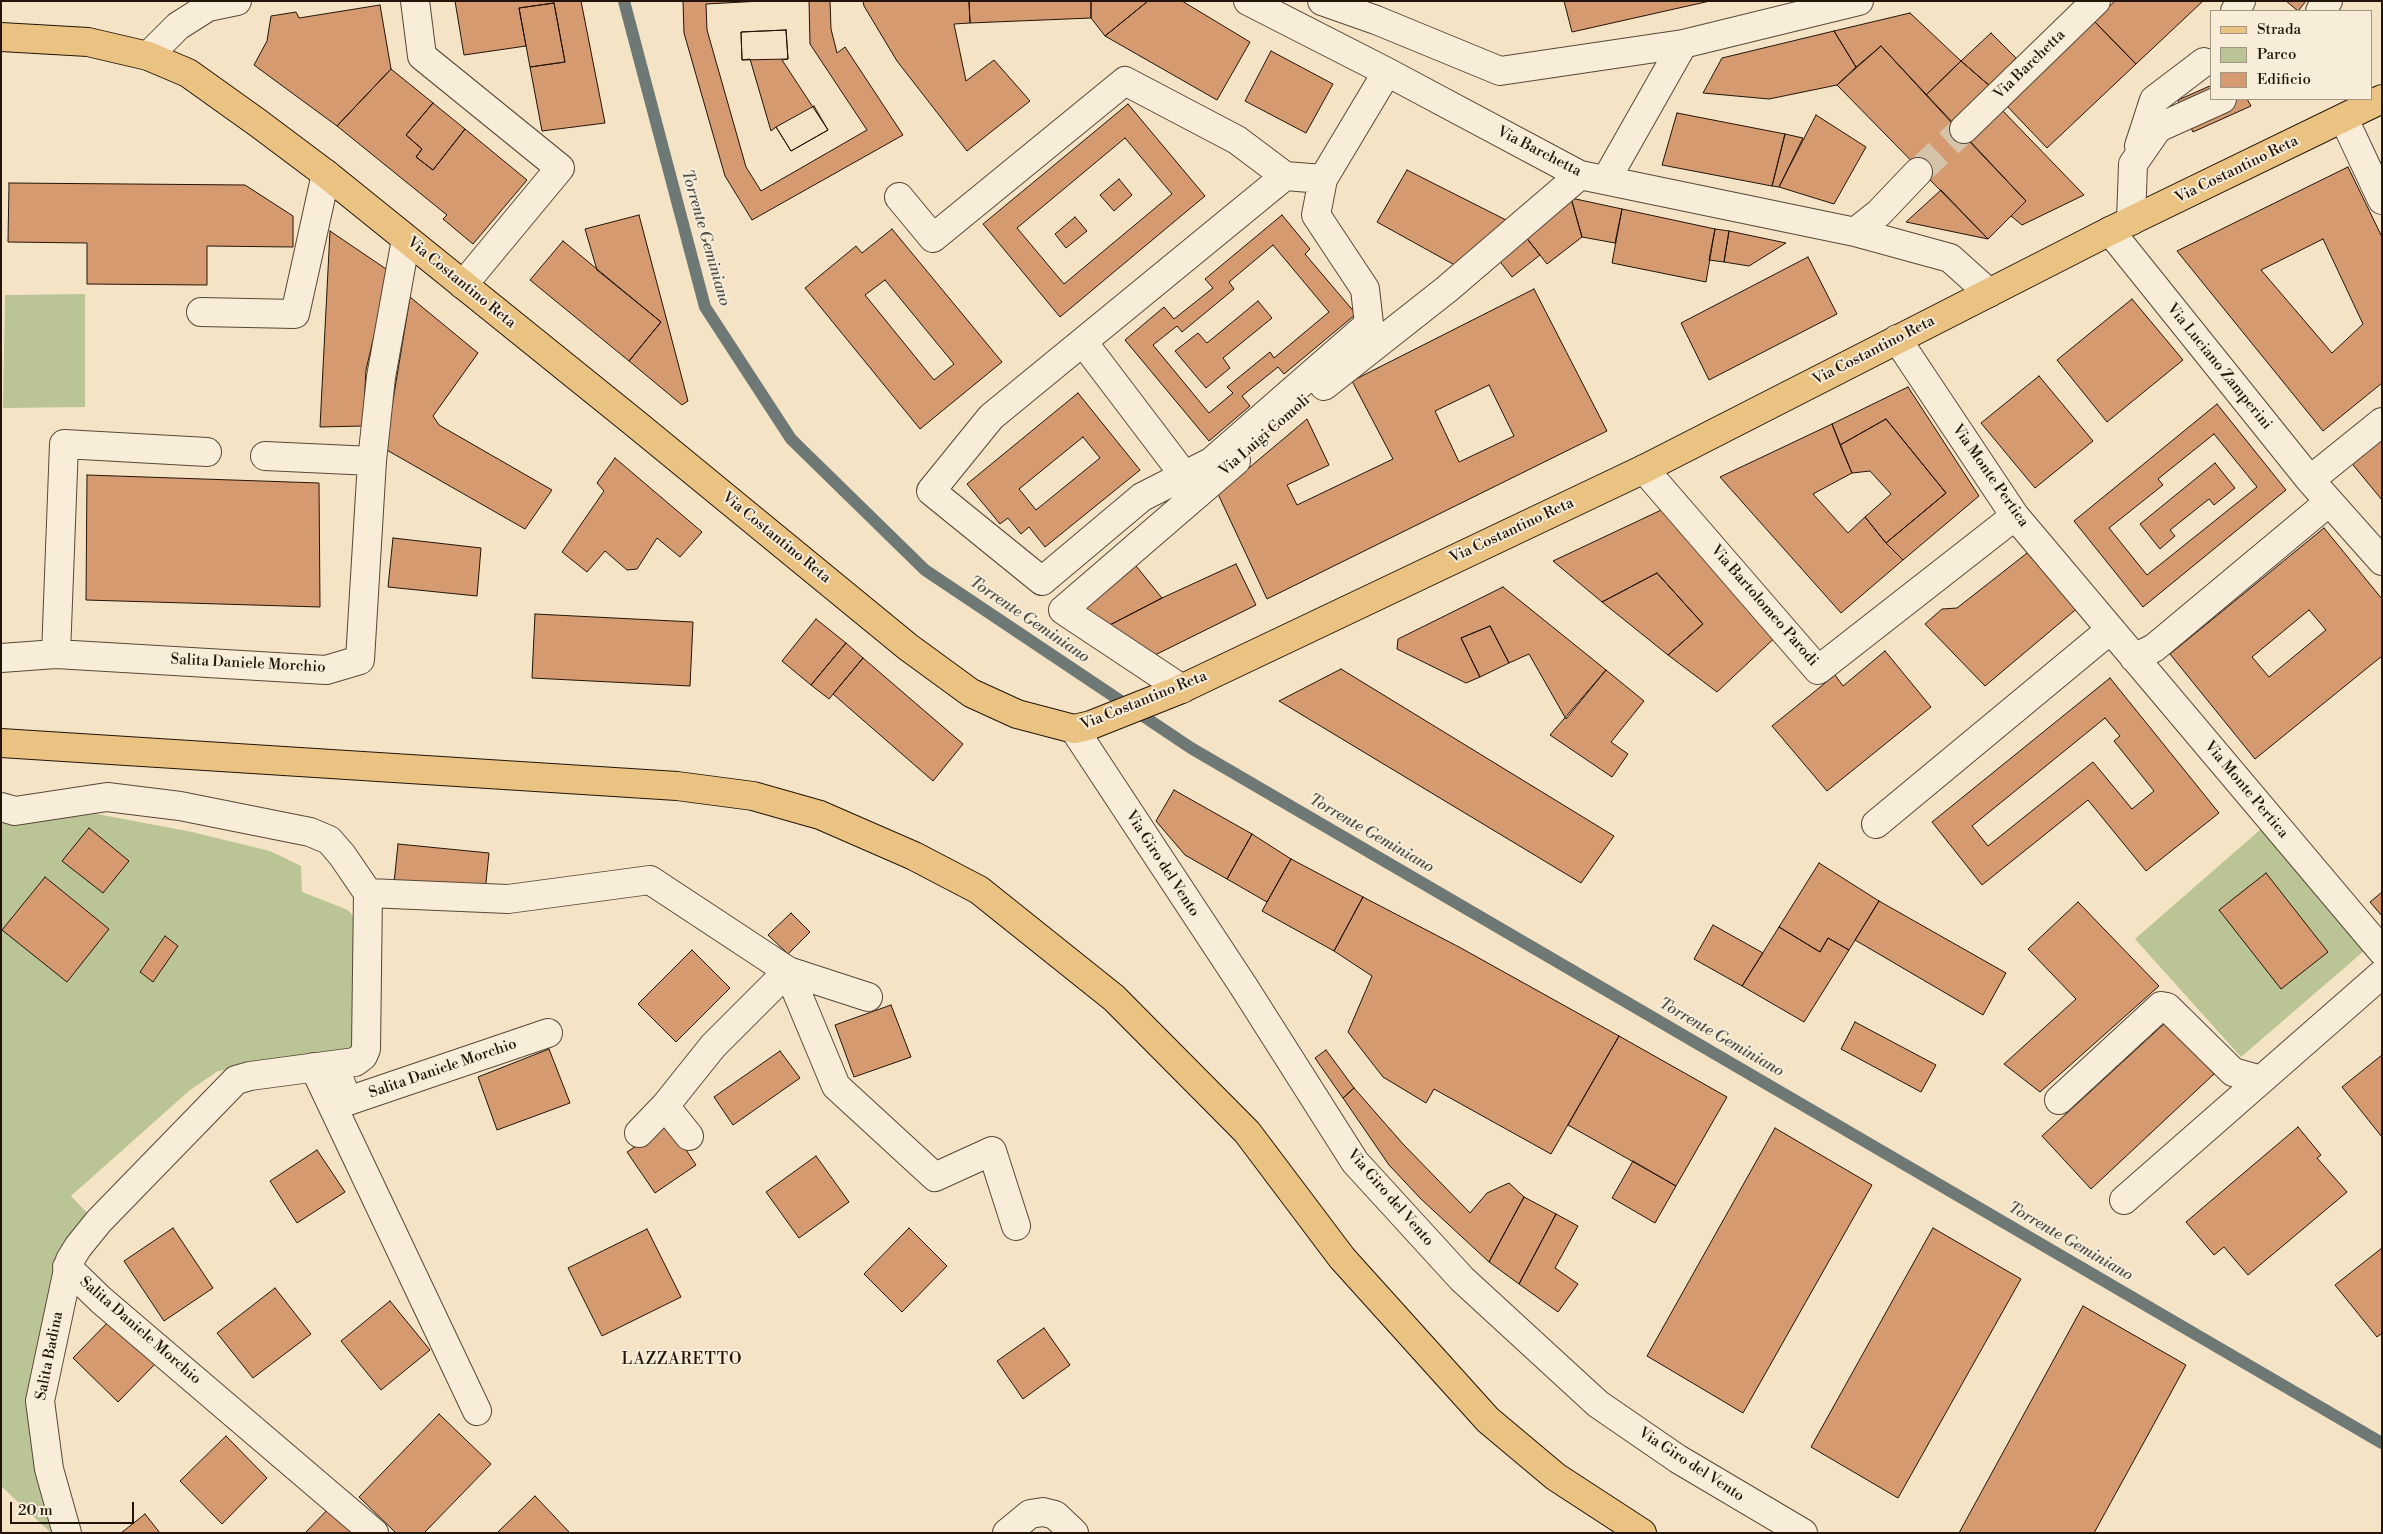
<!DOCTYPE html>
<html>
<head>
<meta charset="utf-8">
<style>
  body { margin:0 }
  #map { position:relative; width:2383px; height:1534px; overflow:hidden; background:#f5e3c5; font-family:"Libre Bodoni",serif }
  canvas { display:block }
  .frame { position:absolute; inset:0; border:2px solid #221408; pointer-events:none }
  .legend { position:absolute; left:2210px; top:10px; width:162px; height:90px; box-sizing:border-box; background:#f8edd9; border:1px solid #a29685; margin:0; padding:6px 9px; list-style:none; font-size:15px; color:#221408 }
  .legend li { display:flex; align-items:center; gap:10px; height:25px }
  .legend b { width:25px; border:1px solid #a29685 }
  .scale { position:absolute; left:10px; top:1502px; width:124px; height:22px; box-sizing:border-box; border:2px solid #221408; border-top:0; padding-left:6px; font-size:15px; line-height:18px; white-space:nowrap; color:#221408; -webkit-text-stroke:4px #f8edd9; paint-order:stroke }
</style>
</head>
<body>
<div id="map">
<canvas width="2383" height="1534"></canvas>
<div class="frame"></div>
<ul class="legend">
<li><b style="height:6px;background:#eac282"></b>Strada</li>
<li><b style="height:14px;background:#bbc495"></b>Parco</li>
<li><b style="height:14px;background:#d69a71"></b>Edificio</li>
</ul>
<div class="scale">20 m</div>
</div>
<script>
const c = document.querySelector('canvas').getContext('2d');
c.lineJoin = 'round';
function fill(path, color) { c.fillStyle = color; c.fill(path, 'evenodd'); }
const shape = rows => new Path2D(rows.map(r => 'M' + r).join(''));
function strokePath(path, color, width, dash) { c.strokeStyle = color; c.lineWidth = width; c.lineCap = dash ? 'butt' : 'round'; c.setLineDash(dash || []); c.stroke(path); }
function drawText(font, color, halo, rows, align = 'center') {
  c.font = font + ' "Libre Bodoni",serif'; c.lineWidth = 4; c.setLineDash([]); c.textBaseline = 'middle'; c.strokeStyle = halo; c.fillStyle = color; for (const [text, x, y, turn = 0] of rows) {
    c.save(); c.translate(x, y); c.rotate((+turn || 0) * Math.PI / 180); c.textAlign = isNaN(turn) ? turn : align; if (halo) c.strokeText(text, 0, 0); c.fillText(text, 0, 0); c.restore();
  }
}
const green = shape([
  [85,294,85,407,3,408,5,295],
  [97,814,192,832,270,851,301,866,302,892,348,910,359,923,357,1045,350,1055,218,1071,190,1090,71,1196,92,1218,31,1434,51,1533,1,1486,1,821],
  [2261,829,2365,950,2241,1057,2135,939]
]);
const stream = shape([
  [624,1,705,307,791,439,925,570,1191,748,2382,1443]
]);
const building = shape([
  [455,1,581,1,605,123,542,131,530,67,565,62,554,3,519,8,526,46,464,55,455,1],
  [683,1,830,1,831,29,837,53,845,47,903,135,752,220,725,176,684,33,683,1],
  [786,30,788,59,782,60,828,130,791,151,776,127,771,131,750,59,742,60,741,32,786,30],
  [762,1,809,1,810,44,867,130,761,191,746,167,707,30,706,4,762,1],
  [863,1,969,1,970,23,954,24,966,81,994,60,1030,101,967,151,897,61,864,6,863,1],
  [969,1,1091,1,1091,18,970,23,969,1],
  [1091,1,1148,1,1105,36,1091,18,1091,1],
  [1148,1,1182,1,1250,42,1217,100,1105,36,1148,1],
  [1564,1,1710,1,1572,32,1564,1],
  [2115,1,2203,1,2136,64,2094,21,2115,1],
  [2286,1,2306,1,2298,11,2286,1],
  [554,3,565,62,530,67,519,8,554,3],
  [380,5,391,69,337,126,254,65,267,41,271,16,296,12,299,18,380,5],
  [1910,13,1961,61,1926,95,1881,46,1856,67,1834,31,1910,13],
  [2094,21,2136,64,2047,148,2006,105,2094,21],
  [786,30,788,59,742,60,741,32,786,30],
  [1834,31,1856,67,1837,85,1769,99,1703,93,1722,58,1834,31],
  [1991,33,2016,58,1991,87,1961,61,1991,33],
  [1881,46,2026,201,1988,239,1837,85,1881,46],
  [1271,51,1333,84,1306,133,1245,101,1271,51],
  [1961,61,1991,87,1953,124,1926,95,1961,61],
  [391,69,433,103,406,135,422,149,416,157,433,170,465,129,527,180,473,244,443,219,447,215,337,126,391,69],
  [2212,85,2212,99,2247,99,2251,106,2193,132,2178,100,2212,85],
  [433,103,465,129,433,170,416,157,422,149,406,135,433,103],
  [1128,104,1205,196,1060,317,983,224,1128,104],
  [814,106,828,130,791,151,776,127,814,106],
  [2001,109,2084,195,2022,225,2011,216,2026,201,1968,140,2001,109],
  [1677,113,1785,134,1772,186,1662,165,1677,113],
  [1816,115,1866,147,1834,204,1779,187,1816,115],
  [1785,134,1803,138,1779,187,1772,186,1785,134],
  [1125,138,1172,194,1064,284,1017,228,1125,138],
  [2348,167,2382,237,2382,383,2323,431,2177,251,2348,167],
  [2323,239,2363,324,2332,353,2261,270,2323,239],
  [1407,170,1512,223,1460,268,1377,222,1407,170],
  [1119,179,1132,195,1114,211,1100,195,1119,179],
  [9,183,245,185,293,216,293,247,207,246,207,285,87,284,87,243,8,242,9,183],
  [1941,190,1988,239,1906,222,1941,190],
  [1571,198,1622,209,1615,243,1582,237,1571,198],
  [1571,198,1582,237,1547,264,1525,236,1571,198],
  [1622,209,1715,229,1706,282,1612,263,1622,209],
  [639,215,688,401,682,405,629,361,661,322,597,270,585,229,639,215],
  [1282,215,1310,249,1305,254,1356,314,1284,374,1278,367,1242,396,1250,406,1209,441,1125,340,1164,307,1174,319,1213,288,1205,279,1282,215],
  [1075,217,1087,231,1066,248,1055,234,1075,217],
  [892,229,1002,362,920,429,805,288,856,246,862,253,892,229],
  [1715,229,1729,231,1724,262,1709,260,1715,229],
  [330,231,389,271,366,370,363,426,320,427,330,231],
  [1729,231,1786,243,1749,266,1724,262,1729,231],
  [1525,236,1540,255,1512,277,1498,259,1525,236],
  [563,241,661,322,629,361,530,280,563,241],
  [1273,245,1329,312,1274,358,1270,352,1227,387,1233,393,1209,413,1153,345,1177,326,1182,332,1234,289,1229,282,1273,245],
  [1808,257,1837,314,1709,380,1681,323,1808,257],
  [885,280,954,364,934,380,865,295,885,280],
  [1534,289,1607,431,1267,599,1218,494,1307,419,1329,465,1287,485,1297,505,1393,459,1352,381,1534,289],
  [1489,385,1514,436,1459,462,1435,411,1489,385],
  [410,297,478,353,433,416,439,425,552,490,525,529,385,449,410,297],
  [2132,299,2183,360,2107,422,2057,360,2132,299],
  [1258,301,1272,318,1223,358,1230,368,1206,388,1175,351,1198,333,1207,343,1258,301],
  [2039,376,2093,441,2035,488,1981,423,2039,376],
  [1908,387,1979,496,1903,560,1886,543,1946,493,1886,419,1840,445,1832,424,1908,387],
  [1078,393,1140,470,1045,547,1029,527,1021,534,1008,518,1000,524,967,484,1078,393],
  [2217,404,2286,490,2143,607,2074,521,2217,404],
  [1886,419,1946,493,1886,543,1865,517,1891,494,1870,471,1852,473,1840,445,1886,419],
  [1832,424,1852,473,1813,494,1848,533,1865,517,1886,543,1903,560,1841,613,1720,477,1832,424],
  [2382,433,2382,500,2349,460,2382,433],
  [2214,434,2257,487,2147,575,2109,528,2163,485,2158,479,2214,434],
  [1083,437,1100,458,1036,510,1019,489,1083,437],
  [615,458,702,532,680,557,657,538,637,569,627,570,605,551,587,572,562,552,604,491,597,483,615,458],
  [2215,463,2235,488,2214,505,2209,499,2170,530,2175,536,2160,549,2140,524,2215,463],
  [87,475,319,483,320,607,86,600,87,475],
  [1672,505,1782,631,1717,692,1668,655,1703,624,1657,573,1602,602,1553,561,1672,505],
  [2324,528,2382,599,2382,656,2255,759,2170,654,2324,528],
  [2309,610,2326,630,2269,677,2252,657,2309,610],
  [393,538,481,548,477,596,388,587,393,538],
  [2031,550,2080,606,1985,686,1925,624,1942,609,1957,608,2031,550],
  [1132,561,1162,598,1106,627,1076,607,1132,561],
  [1236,564,1256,605,1151,657,1106,627,1162,598,1236,564],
  [1657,573,1703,624,1668,655,1602,602,1657,573],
  [1503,587,1606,670,1566,719,1529,654,1509,663,1490,626,1461,638,1480,677,1466,683,1397,649,1398,639,1503,587],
  [535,614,693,622,690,686,532,678,535,614],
  [816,619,846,643,811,685,782,661,816,619],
  [1490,626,1509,663,1480,677,1461,638,1490,626],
  [846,643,863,658,829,699,811,685,846,643],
  [1885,651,1931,707,1827,791,1772,726,1835,675,1843,686,1885,651],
  [863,658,963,744,933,781,833,694,863,658],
  [1341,669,1614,836,1581,883,1279,701,1341,669],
  [1606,670,1644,701,1611,742,1628,754,1612,777,1550,735,1606,670],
  [2110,678,2219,813,2146,871,2088,800,1982,885,1932,822,2110,678],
  [2105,718,2120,736,2114,741,2154,791,2132,809,2093,762,1988,846,1972,826,2105,718],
  [1174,790,1252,834,1227,879,1185,855,1156,821,1174,790],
  [89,828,129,861,103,893,62,861,89,828],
  [1252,834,1291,859,1267,902,1227,879,1252,834],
  [398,844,489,853,485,892,394,883,398,844],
  [1291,859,1363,897,1334,951,1262,911,1291,859],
  [1819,863,1879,901,1849,950,1828,938,1820,952,1779,927,1819,863],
  [2266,873,2328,952,2281,989,2219,910,2266,873],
  [45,877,109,929,67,982,2,930,45,877],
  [2382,892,2382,916,2370,902,2382,892],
  [1363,897,1459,947,1619,1036,1551,1154,1434,1089,1426,1103,1383,1077,1348,1032,1372,976,1334,951,1363,897],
  [1879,901,2006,973,1983,1015,1855,940,1879,901],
  [2078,902,2159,986,2040,1092,2004,1064,2076,999,2028,949,2078,902],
  [791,913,810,932,788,954,768,935,791,913],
  [1713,925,1763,953,1742,986,1694,959,1713,925],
  [1779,927,1820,952,1828,938,1849,950,1804,1022,1742,986,1779,927],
  [165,936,178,946,153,982,140,972,165,936],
  [692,950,730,988,676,1042,638,1004,692,950],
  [891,1005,911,1057,854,1077,835,1025,891,1005],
  [1855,1022,1936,1065,1921,1092,1841,1049,1855,1022],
  [2166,1022,2214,1074,2091,1189,2042,1136,2166,1022],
  [1619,1036,1727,1097,1676,1186,1568,1125,1619,1036],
  [549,1049,570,1103,497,1130,478,1077,549,1049],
  [1326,1050,1354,1088,1343,1098,1315,1058,1326,1050],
  [780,1051,800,1078,733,1125,714,1097,780,1051],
  [2382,1055,2382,1137,2342,1087,2382,1055],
  [1354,1088,1403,1144,1470,1213,1487,1193,1509,1183,1524,1197,1489,1262,1421,1199,1389,1165,1343,1098,1354,1088],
  [669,1124,696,1165,655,1193,627,1152,669,1124],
  [2298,1127,2321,1155,2317,1158,2347,1192,2248,1275,2224,1247,2214,1255,2186,1222,2298,1127],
  [1775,1128,1872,1185,1743,1413,1647,1356,1775,1128],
  [317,1150,345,1192,297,1223,270,1181,317,1150],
  [816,1156,849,1202,799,1238,766,1192,816,1156],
  [1633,1161,1676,1186,1655,1223,1612,1198,1633,1161],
  [1524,1197,1556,1214,1519,1284,1489,1262,1524,1197],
  [1556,1214,1578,1226,1555,1268,1578,1284,1558,1312,1519,1284,1556,1214],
  [173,1228,213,1288,164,1321,124,1261,173,1228],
  [909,1228,947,1266,902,1312,864,1274,909,1228],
  [1933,1228,2021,1279,1898,1498,1811,1447,1933,1228],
  [647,1229,681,1297,602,1336,568,1268,647,1229],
  [2382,1248,2382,1333,2377,1337,2335,1285,2382,1248],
  [275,1288,311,1334,253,1378,217,1333,275,1288],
  [390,1301,430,1350,381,1390,341,1341,390,1301],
  [2083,1306,2186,1365,2149,1433,2094,1533,1959,1533,2083,1306],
  [111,1319,156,1363,118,1402,73,1358,111,1319],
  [1044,1328,1070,1365,1023,1399,997,1361,1044,1328],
  [439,1414,491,1464,424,1533,396,1533,359,1497,439,1414],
  [226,1436,267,1478,222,1524,180,1481,226,1436],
  [535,1496,570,1533,497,1533,535,1496],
  [334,1503,366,1533,305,1533,334,1503],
  [145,1514,160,1533,121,1533,145,1514]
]);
const minorTunnel = shape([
  [1918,172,1964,129]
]);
const minor = shape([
  [415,1,422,56,560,168,463,285],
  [1248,1,1387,72,1580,175,1855,232,1950,258,1989,293],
  [1322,1,1376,20,1500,71,1683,44],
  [2235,11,2241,1],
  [2320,11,2328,1],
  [148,56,178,26,208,7,237,1],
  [2344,119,2382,200],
  [1964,129,2096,1],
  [2139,146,2154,100,2204,62],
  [1285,176,991,417,931,491,1042,581,1142,497,1211,462,1369,324,1365,289,1316,215,1323,179],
  [1606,180,1683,44,1859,1],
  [899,197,933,238,1125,81,1237,140,1285,176,1323,179,1387,72],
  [2131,221,2133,164,2158,128,2222,99],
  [2110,231,2310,480,2382,561],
  [1855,232,1879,213,1918,172],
  [201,312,295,314,326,174],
  [1897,339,2015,516,2382,951],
  [1083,342,1184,475],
  [1324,386,1447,289,1580,175],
  [265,456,372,461],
  [1644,469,1818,670,2015,516],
  [2310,480,2382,422],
  [56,654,64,444,207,452],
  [1,658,56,654,326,670,360,660,372,461,381,377,406,239],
  [2134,658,2154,648,2329,502],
  [1182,689,1063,610,1236,461],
  [1074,729,1244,987,1355,1162,1462,1279,1598,1404,1678,1459,1803,1533],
  [1,807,15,811,107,797,180,806,310,832,329,840,342,855,368,893,366,1049,363,1056,355,1062,250,1076,236,1080,99,1221,78,1247,70,1260,40,1401,49,1469,67,1533],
  [1876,824,2110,630],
  [368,893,508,899,650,880,788,971,836,1086,935,1177,992,1151,1016,1226],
  [314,1067,477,1411],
  [336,1071,348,1101,548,1033],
  [2059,1100,2161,1006,2167,1007,2233,1072,2261,1080],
  [665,1106,689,1136],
  [639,1133,665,1106,713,1046,788,971,868,997],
  [2124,1200,2382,974],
  [67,1267,101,1300,374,1533],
  [1007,1533,1030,1514,1043,1512,1055,1515,1074,1533]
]);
const major = shape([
  [1,37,88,42,148,56,188,73,258,123,326,174,636,424,908,647,971,693,1017,714,1074,729,1091,725,1179,690,1644,469,2110,231,2382,99]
]);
const highway = shape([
  [1,743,677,786,753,796,820,815,914,856,979,890,1114,998,1247,1132,1342,1258,1488,1420,1556,1477,1642,1533]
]);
const streetNames = [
  ["Via Barchetta",2030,65,-44],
  ["Via Barchetta",1539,152,27],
  ["Via Costantino Reta",2237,170,-26],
  ["Via Costantino Reta",461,283,39],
  ["Via Costantino Reta",1874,351,-27],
  ["Via Luciano Zamperini",2219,367,51],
  ["Via Luigi Comoli",1265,436,-41],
  ["Via Monte Pertica",1990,476,55],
  ["Via Costantino Reta",1512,531,-25],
  ["Via Costantino Reta",776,538,39],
  ["Via Bartolomeo Parodi",1764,606,49],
  ["Salita Daniele Morchio",248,664,3],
  ["Via Costantino Reta",1144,701,-22],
  ["Via Monte Pertica",2246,790,50],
  ["Via Giro del Vento",1162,864,57],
  ["Salita Daniele Morchio",443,1069,-19],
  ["Via Giro del Vento",1390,1198,49],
  ["Salita Daniele Morchio",140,1331,41],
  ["Salita Badina",50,1356,-79],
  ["Via Giro del Vento",1691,1465,33]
];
const waterNames = [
  ["Torrente Geminiano",705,238,74],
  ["Torrente Geminiano",1029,620,34],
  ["Torrente Geminiano",1371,834,30],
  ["Torrente Geminiano",1721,1038,30],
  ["Torrente Geminiano",2070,1242,30]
];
const neighbourhoodNames = [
  ["LAZZARETTO",682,1360]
];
fill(green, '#bbc495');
strokePath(stream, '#6e7975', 12);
fill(building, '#d69a71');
strokePath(building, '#221408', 1);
strokePath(minorTunnel, '#d5c4a9', 28, [28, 14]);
strokePath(minor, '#574837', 30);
strokePath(major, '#221408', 30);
strokePath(highway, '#221408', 30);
strokePath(minor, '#f8edd9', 28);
strokePath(major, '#eac282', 28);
strokePath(highway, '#eac282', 28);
drawText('15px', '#221408', '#f8edd9', streetNames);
drawText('italic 16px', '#4e4f48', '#f8edd9', waterNames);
c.letterSpacing = '1px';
drawText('16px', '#221408', '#f8edd9', neighbourhoodNames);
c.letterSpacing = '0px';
</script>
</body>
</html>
